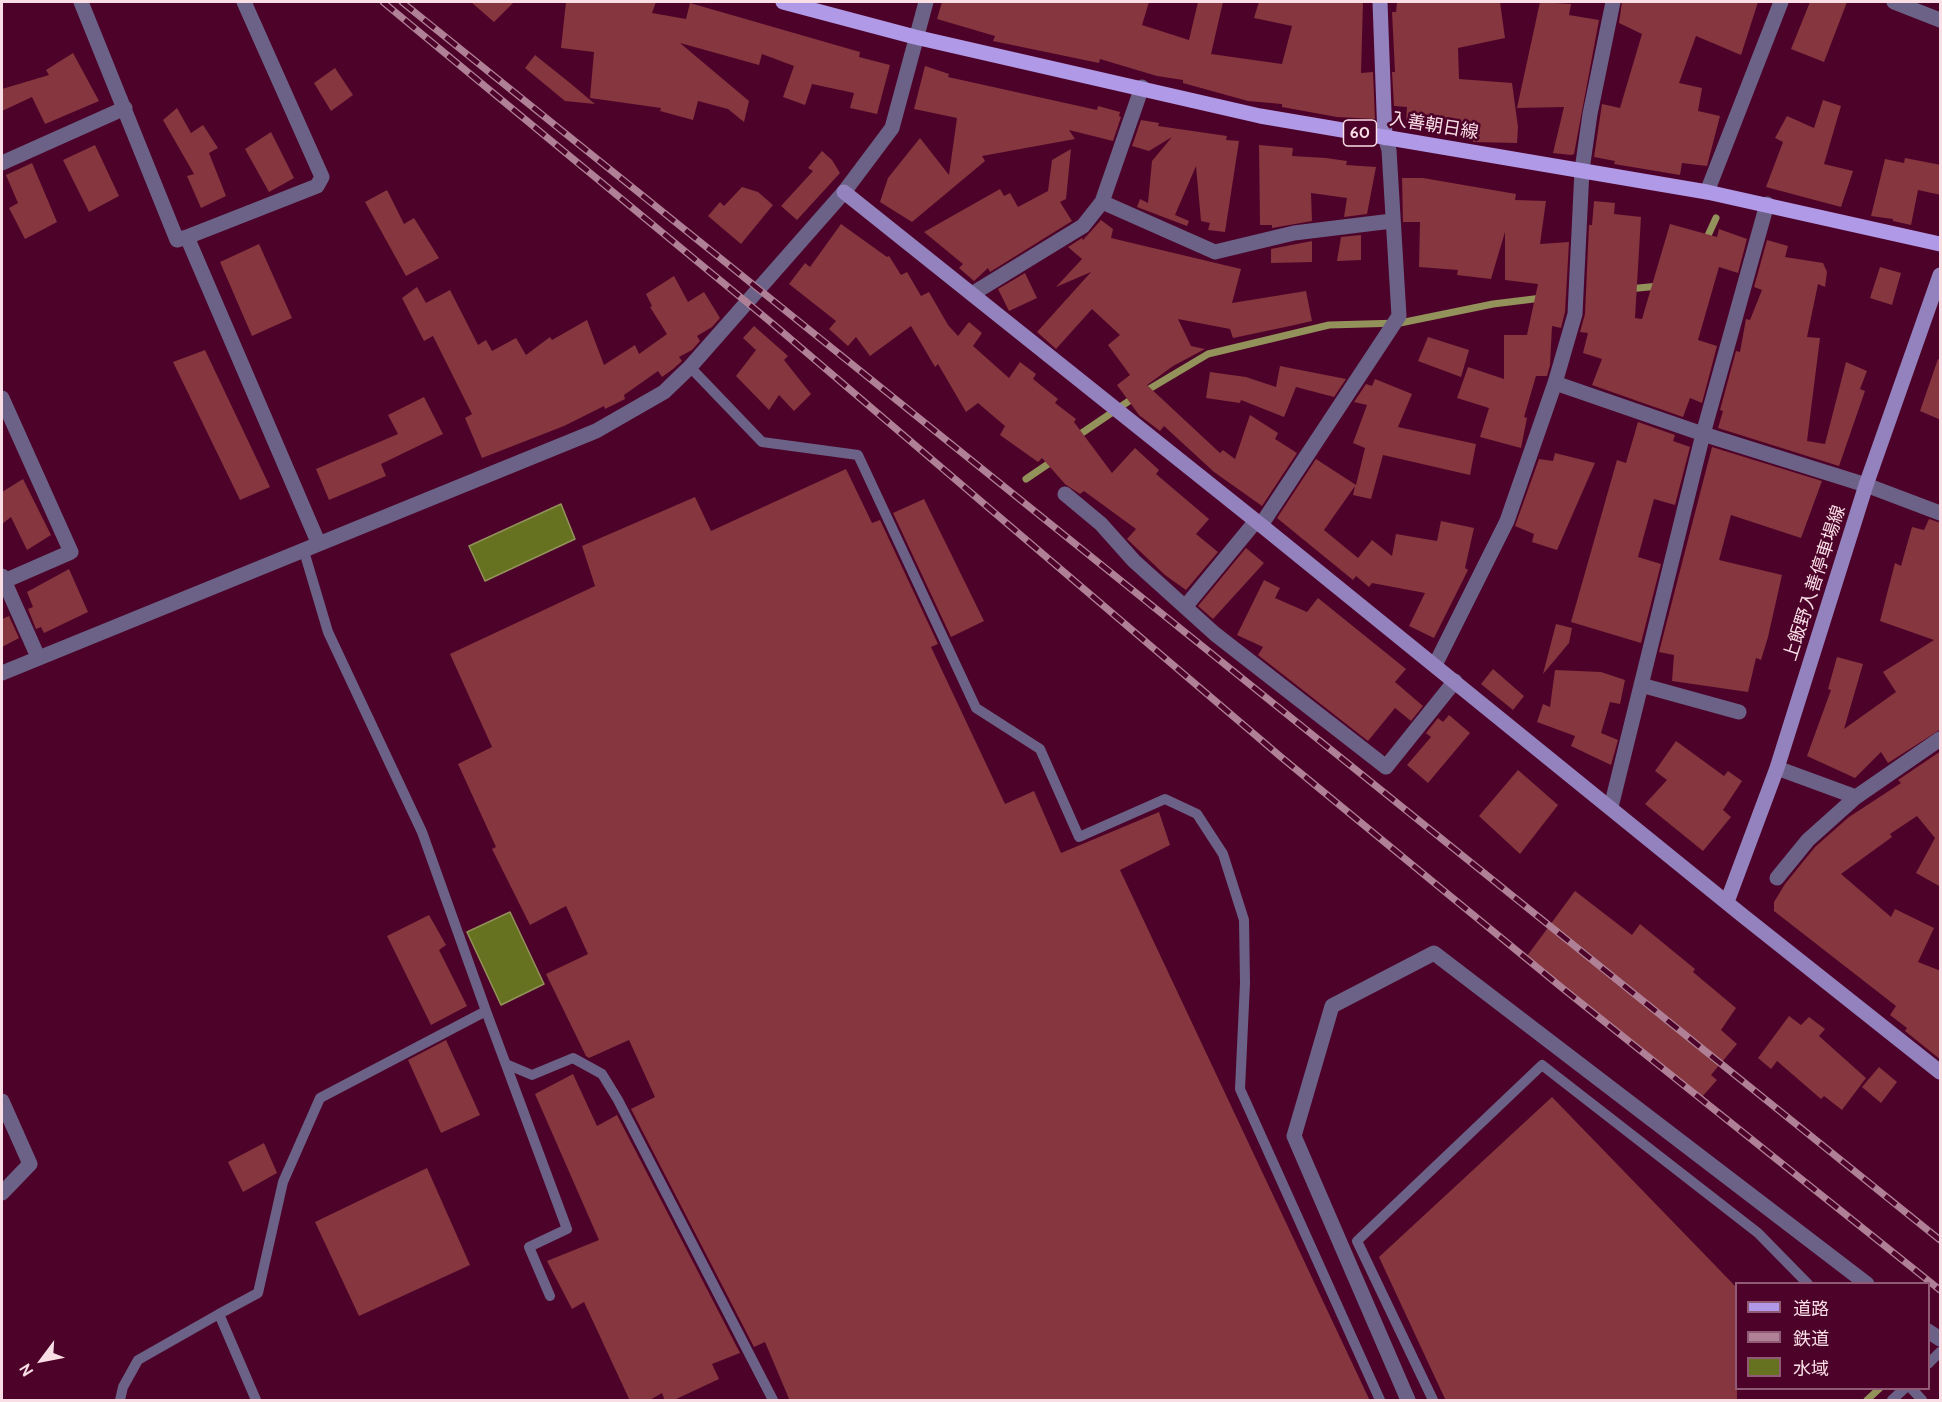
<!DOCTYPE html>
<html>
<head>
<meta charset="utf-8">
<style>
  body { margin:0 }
  #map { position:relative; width:1942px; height:1402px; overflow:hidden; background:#4d0329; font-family:Cabin,"Noto Sans JP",sans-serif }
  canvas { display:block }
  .frame { position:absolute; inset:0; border:3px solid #f9dee6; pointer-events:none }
  .legend { position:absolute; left:1735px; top:1282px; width:195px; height:108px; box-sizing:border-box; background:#4d0329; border:2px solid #925b75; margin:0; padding:8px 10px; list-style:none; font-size:18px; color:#f9dee6 }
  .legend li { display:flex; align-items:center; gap:12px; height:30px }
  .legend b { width:30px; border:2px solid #925b75 }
  .north { position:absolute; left:12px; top:1330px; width:60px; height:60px; -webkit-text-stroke:4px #4d0329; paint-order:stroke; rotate:238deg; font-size:16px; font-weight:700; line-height:24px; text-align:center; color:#f9dee6 }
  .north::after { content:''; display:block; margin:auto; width:21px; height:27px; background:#f9dee6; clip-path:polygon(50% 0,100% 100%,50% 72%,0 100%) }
</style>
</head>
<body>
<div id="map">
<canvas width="1942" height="1402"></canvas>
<div class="frame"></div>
<ul class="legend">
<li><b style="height:8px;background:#b09ae7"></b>道路</li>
<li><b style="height:8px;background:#b08196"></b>鉄道</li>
<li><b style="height:16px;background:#677220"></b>水域</li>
</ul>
<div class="north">N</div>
</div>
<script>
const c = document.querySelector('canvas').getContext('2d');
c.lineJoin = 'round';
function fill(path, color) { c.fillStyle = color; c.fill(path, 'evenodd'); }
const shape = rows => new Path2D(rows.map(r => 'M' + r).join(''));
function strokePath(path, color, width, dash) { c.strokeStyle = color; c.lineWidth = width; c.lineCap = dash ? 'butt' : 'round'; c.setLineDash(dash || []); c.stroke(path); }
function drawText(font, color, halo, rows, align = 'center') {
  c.font = font + ' Cabin,"Noto Sans JP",sans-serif'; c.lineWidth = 5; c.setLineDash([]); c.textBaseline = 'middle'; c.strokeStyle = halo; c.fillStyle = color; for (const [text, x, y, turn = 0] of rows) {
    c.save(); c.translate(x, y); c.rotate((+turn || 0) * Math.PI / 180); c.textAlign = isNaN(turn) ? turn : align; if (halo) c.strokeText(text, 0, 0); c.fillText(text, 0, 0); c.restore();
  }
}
const water = shape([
  [561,504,575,539,485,581,469,546,561,504],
  [510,912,544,984,501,1005,467,932,510,912]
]);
const stream = shape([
  [1705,242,1716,218],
  [1628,289,1659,286],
  [1076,437,1129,401,1208,354,1329,325,1400,323,1493,304,1542,298],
  [1026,479,1054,460],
  [1867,1400,1880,1388]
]);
const building = shape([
  [471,2,514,2,494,22],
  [566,2,656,2,652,13,686,19,690,3,860,52,859,57,890,65,877,114,850,108,854,93,812,84,805,105,783,97,794,66,762,54,759,65,680,43,749,101,744,122,728,109,698,101,693,120,660,111,661,108,590,98,594,52,561,48],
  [942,2,1149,2,1142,25,1189,40,1198,2,1223,2,1211,54,1282,64,1292,26,1254,18,1259,2,1363,2,1361,73,1373,72,1375,119,1337,117,1282,107,1282,104,1248,101,1183,83,1183,80,1157,76,1100,59,1099,63,993,41,995,36,937,19],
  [1397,2,1500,2,1505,38,1458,48,1459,79,1512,83,1518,127,1517,143,1473,142,1473,133,1447,129,1429,131,1429,120,1406,122,1407,107,1394,106,1392,72,1395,72,1392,12,1396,12],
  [1540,2,1571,4,1569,15,1599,20,1574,154,1571,155,1553,153,1564,107,1517,108],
  [1622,2,1758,2,1741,55,1696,36,1679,83,1702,88,1698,111,1720,116,1707,166,1682,163,1680,175,1614,164,1615,161,1594,157,1602,104,1620,108,1642,34,1619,23],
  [1810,2,1847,2,1824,62,1791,49],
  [73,53,99,101,45,124,32,97,2,111,2,89,49,75,46,70],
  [535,55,570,83,595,104,565,101,525,68],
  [925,66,949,74,948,77,1097,110,1098,106,1120,112,1119,116,1121,117,1113,141,1069,130,1075,139,982,156,985,161,912,222,880,202,888,178,920,138,949,175,957,118,914,109],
  [335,68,353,95,331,111,314,83],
  [1823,100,1841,106,1824,164,1853,171,1841,207,1766,187,1783,142,1775,138,1787,116,1814,128],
  [177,108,191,133,203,125,218,148,209,153,226,196,201,208,187,176,194,174,163,120],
  [1141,120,1159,123,1158,126,1227,136,1226,140,1239,141,1225,232,1208,230,1210,223,1201,221,1196,166,1175,215,1189,221,1187,226,1137,207,1140,199,1148,203,1152,161,1172,137,1149,151,1132,146],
  [271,132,294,178,269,192,245,149],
  [95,145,119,196,89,212,63,160],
  [1259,145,1293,148,1292,156,1326,158,1347,161,1346,165,1376,167,1367,214,1344,217,1347,198,1311,193,1312,221,1272,228,1272,225,1260,225],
  [1071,149,1066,199,1060,202,1072,221,990,272,988,268,974,281,959,268,963,264,924,232,1000,189,1004,196,1010,193,1018,207,1048,191,1052,160],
  [822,151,832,160,840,173,797,220,781,206,813,171,808,168],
  [1905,158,1941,165,1941,195,1918,190,1911,225,1893,221,1893,219,1871,216,1885,159,1904,163],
  [32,163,57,222,25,239,9,208,18,203,6,175],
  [1402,178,1423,178,1516,194,1515,200,1546,201,1540,244,1569,242,1565,312,1561,328,1552,326,1550,365,1547,376,1536,376,1524,417,1527,418,1521,448,1480,437,1489,408,1457,398,1468,367,1504,379,1504,335,1527,335,1538,284,1505,280,1505,232,1491,279,1457,275,1458,270,1419,267,1420,222,1403,222],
  [742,187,758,192,773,205,741,244,708,216,720,202,724,206],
  [387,190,404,224,414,218,439,258,406,276,365,202],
  [1594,201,1615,203,1614,214,1641,217,1635,318,1642,319,1670,224,1717,237,1719,229,1747,239,1738,273,1719,267,1698,340,1717,346,1702,403,1690,398,1683,417,1592,385,1602,359,1583,353,1588,333,1580,332,1585,314,1589,225,1592,225],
  [1101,220,1113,229,1111,238,1241,269,1232,303,1306,291,1312,321,1290,326,1233,338,1230,329,1178,319,1191,346,1205,349,1173,366,1147,385,1220,453,1223,450,1235,459,1250,415,1278,433,1275,439,1297,453,1262,506,1214,472,1164,426,1160,431,1139,415,1117,385,1130,375,1108,345,1120,335,1092,309,1056,349,1037,332,1091,272,1056,287,1082,259,1068,247,1082,238,1083,240],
  [841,224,887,257,889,256,901,275,907,272,921,296,929,292,948,325,958,336,969,322,982,333,973,346,1009,378,1020,362,1036,374,1033,379,1058,399,1055,403,1076,419,1074,422,1112,473,1135,448,1159,470,1156,474,1209,519,1196,534,1218,552,1186,590,1165,575,1127,539,1136,529,1084,491,1080,494,1065,484,1042,458,1038,462,1000,435,1005,426,978,403,966,412,938,364,935,367,911,326,870,356,856,337,848,346,829,329,836,321,789,284,805,263,810,267],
  [1361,235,1361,260,1337,261,1341,237],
  [1767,240,1788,246,1785,257,1823,263,1827,272,1825,287,1818,284,1807,337,1820,338,1807,441,1825,444,1846,362,1867,371,1860,389,1865,391,1839,466,1718,428,1723,411,1720,410,1736,351,1740,352,1746,319,1750,320,1762,290,1754,287],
  [1312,241,1312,262,1271,263,1271,249],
  [259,244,292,318,252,336,220,262],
  [1880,267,1901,273,1892,305,1870,298],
  [1025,273,1037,298,1009,311,998,289],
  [674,276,688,302,704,292,720,318,712,327,697,336,700,341,692,350,679,357,682,361,673,369,662,377,658,371,624,395,625,399,605,409,604,406,564,426,482,458,465,418,472,414,433,336,424,341,402,298,417,287,426,303,450,290,478,345,486,340,492,351,516,338,526,355,550,337,552,340,587,320,604,365,635,345,639,354,667,334,650,307,652,306,646,294],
  [754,326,788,356,784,360,811,394,794,411,779,395,769,410,736,376,756,350,743,338],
  [1428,337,1469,350,1461,377,1418,361],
  [205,350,270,487,240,500,173,362],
  [1938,359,1941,360,1941,420,1920,411],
  [1280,366,1346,379,1334,397,1296,387,1284,417,1241,400,1240,403,1206,398,1210,372,1246,377,1276,387],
  [1375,379,1412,394,1398,427,1476,444,1470,475,1383,455,1371,499,1353,495,1355,486,1324,530,1358,558,1372,540,1392,556,1396,534,1437,541,1441,521,1474,528,1465,568,1468,570,1434,638,1409,626,1425,593,1372,583,1369,587,1356,576,1353,580,1277,518,1316,459,1356,485,1365,448,1353,443,1367,405,1354,402,1366,384,1372,386],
  [424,397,443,434,381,464,386,476,329,500,316,469,398,434,388,415],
  [1638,422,1675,435,1673,441,1690,447,1675,505,1654,499,1638,557,1661,564,1641,643,1571,622,1617,460,1626,463],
  [1712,447,1822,481,1801,538,1731,515,1719,560,1782,575,1768,637,1761,660,1756,658,1748,692,1672,681,1674,655,1659,652],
  [1555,453,1595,463,1557,550,1532,542,1534,534,1515,526,1539,459,1553,461],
  [846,469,872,523,880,520,938,644,931,647,1005,804,1034,791,1061,853,1159,812,1170,845,1120,870,1370,1401,790,1401,765,1342,754,1347,631,1109,655,1097,629,1040,589,1058,586,1056,546,974,588,954,566,906,530,925,492,849,496,847,458,764,492,747,450,654,595,586,582,546,695,497,711,531],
  [23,479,51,535,27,550,11,517,2,524,2,492],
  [924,499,984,621,951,637,893,513],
  [1929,519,1941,523,1941,729,1888,763,1881,752,1855,778,1807,756,1831,690,1828,689,1837,657,1863,664,1844,729,1896,692,1883,672,1934,640,1880,621,1895,563,1901,566,1912,527,1924,530],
  [1246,548,1264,563,1213,619,1198,606],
  [69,569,88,612,44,633,41,627,36,629,28,609,33,607,27,592],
  [1264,580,1280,588,1275,598,1307,612,1318,598,1406,669,1395,682,1423,706,1411,721,1395,708,1368,741,1258,655,1263,647,1237,635],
  [9,616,19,638,2,647,2,619],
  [1556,624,1572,628,1569,643,1543,674],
  [1493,669,1524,696,1513,710,1481,684],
  [1555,670,1601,672,1625,680,1620,704,1610,702,1601,733,1618,740,1611,765,1571,746,1575,736,1537,722,1543,704,1550,707],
  [1449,715,1470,733,1428,783,1407,765,1431,737,1426,733,1438,718,1443,722],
  [1676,741,1724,776,1728,771,1742,781,1723,810,1731,817,1703,851,1645,804,1667,780,1655,771],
  [1941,751,1941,887,1916,873,1935,838,1917,816,1890,834,1892,837,1841,874,1891,917,1895,909,1934,928,1918,962,1941,971,1941,1060,1905,1031,1907,1028,1890,1015,1896,1006,1774,911,1774,902,1785,884,1815,847,1849,817,1901,783,1898,780],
  [1518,770,1558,805,1520,854,1479,816],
  [1575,891,1632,935,1640,924,1695,969,1693,972,1736,1008,1721,1030,1737,1044,1711,1075,1717,1080,1701,1098,1527,956],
  [429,915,446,945,439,950,467,1006,431,1025,387,936],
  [1789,1016,1801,1025,1809,1017,1825,1029,1819,1036,1866,1078,1842,1110,1824,1096,1821,1099,1777,1061,1771,1069,1758,1058],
  [446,1040,480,1115,441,1133,408,1060],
  [1879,1067,1897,1082,1881,1103,1862,1087],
  [573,1074,597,1126,617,1115,740,1353,712,1364,719,1379,672,1401,665,1401,662,1393,648,1401,630,1401,584,1302,572,1309,547,1261,599,1240,535,1094],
  [1552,1097,1737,1288,1737,1401,1446,1401,1379,1257],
  [264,1143,277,1173,243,1192,228,1162],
  [427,1168,470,1265,359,1316,315,1222]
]);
const lane = shape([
  [690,367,762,442,858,455,976,708,1040,749,1079,837,1165,799,1197,814,1223,854,1244,920,1245,983,1240,1089,1380,1400],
  [486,1011,567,1229,529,1247,550,1296],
  [506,1064,532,1075,573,1058,602,1074,618,1100,773,1400],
  [1928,1364,1940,1352],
  [1911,1388,1922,1400],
  [120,1400,123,1387,138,1360,219,1314],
  [256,1400,219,1314,258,1293,283,1182,320,1098,486,1011,422,832,328,632,303,548],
  [1433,1400,1357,1241,1542,1065,1758,1233,1808,1284],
  [1892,1400,1905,1388]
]);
const street = shape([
  [81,2,177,240,187,237,318,542],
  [1613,2,1590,114,1582,170,1575,314,1555,383,1703,434,1866,485,1940,513],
  [1894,2,1940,20],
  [2,163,125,108],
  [1707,192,1781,2],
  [1102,202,1142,87],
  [187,237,317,186,322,177,244,2],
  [972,294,1083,226,1102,202,1215,252,1294,233,1392,221],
  [2,398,71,552,2,582],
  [1065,494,1101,524,1134,561,1215,634,1386,767,1455,681],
  [1261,525,1399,316,1389,150,1385,138],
  [2,576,38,657],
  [1185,607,1256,521],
  [1435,665,1507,521,1555,383],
  [2,673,596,431,664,392,690,367,844,192,892,128,926,2],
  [1641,685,1739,712],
  [1777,768,1856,797,1940,739],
  [1611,807,1703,434,1767,204],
  [1777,878,1808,840,1856,797],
  [2,1101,30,1164,2,1193],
  [1928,1331,1940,1339],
  [1408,1400,1294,1136,1332,1006,1434,953,1867,1284]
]);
const secondary = shape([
  [1380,2,1385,138],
  [844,192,1261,525,1742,915,1940,1072],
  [1727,902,1777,768,1866,485,1940,275]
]);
const primary = shape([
  [783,2,915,37,1260,116,1707,192,1940,244]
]);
const rail = shape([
  [383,2,773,324,1281,757,1561,987,1940,1290],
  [402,2,1940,1240]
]);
const shields = [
  [1360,133,33]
];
const shieldNames = [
  ["60",1360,133]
];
const streetNames = [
  ["入善朝日線",1434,126,9],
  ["上飯野入善停車場線",1815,583,-72]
];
fill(water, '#677220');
strokePath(water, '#93925b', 1.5);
strokePath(stream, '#93925b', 7);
fill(building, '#85363e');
strokePath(lane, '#6c6287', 10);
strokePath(street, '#6c6287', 15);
strokePath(secondary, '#9382bd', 15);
strokePath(primary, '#b09ae7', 15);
strokePath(rail, '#b08196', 7);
strokePath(rail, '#4d0329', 4.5, [14]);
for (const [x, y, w] of shields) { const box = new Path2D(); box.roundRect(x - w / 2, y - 13, w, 26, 4.5); c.fillStyle = '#4d0329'; c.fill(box); strokePath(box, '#f9dee6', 1.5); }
drawText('bold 16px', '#f9dee6', null, shieldNames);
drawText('18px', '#f9dee6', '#4d0329', streetNames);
</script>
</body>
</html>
